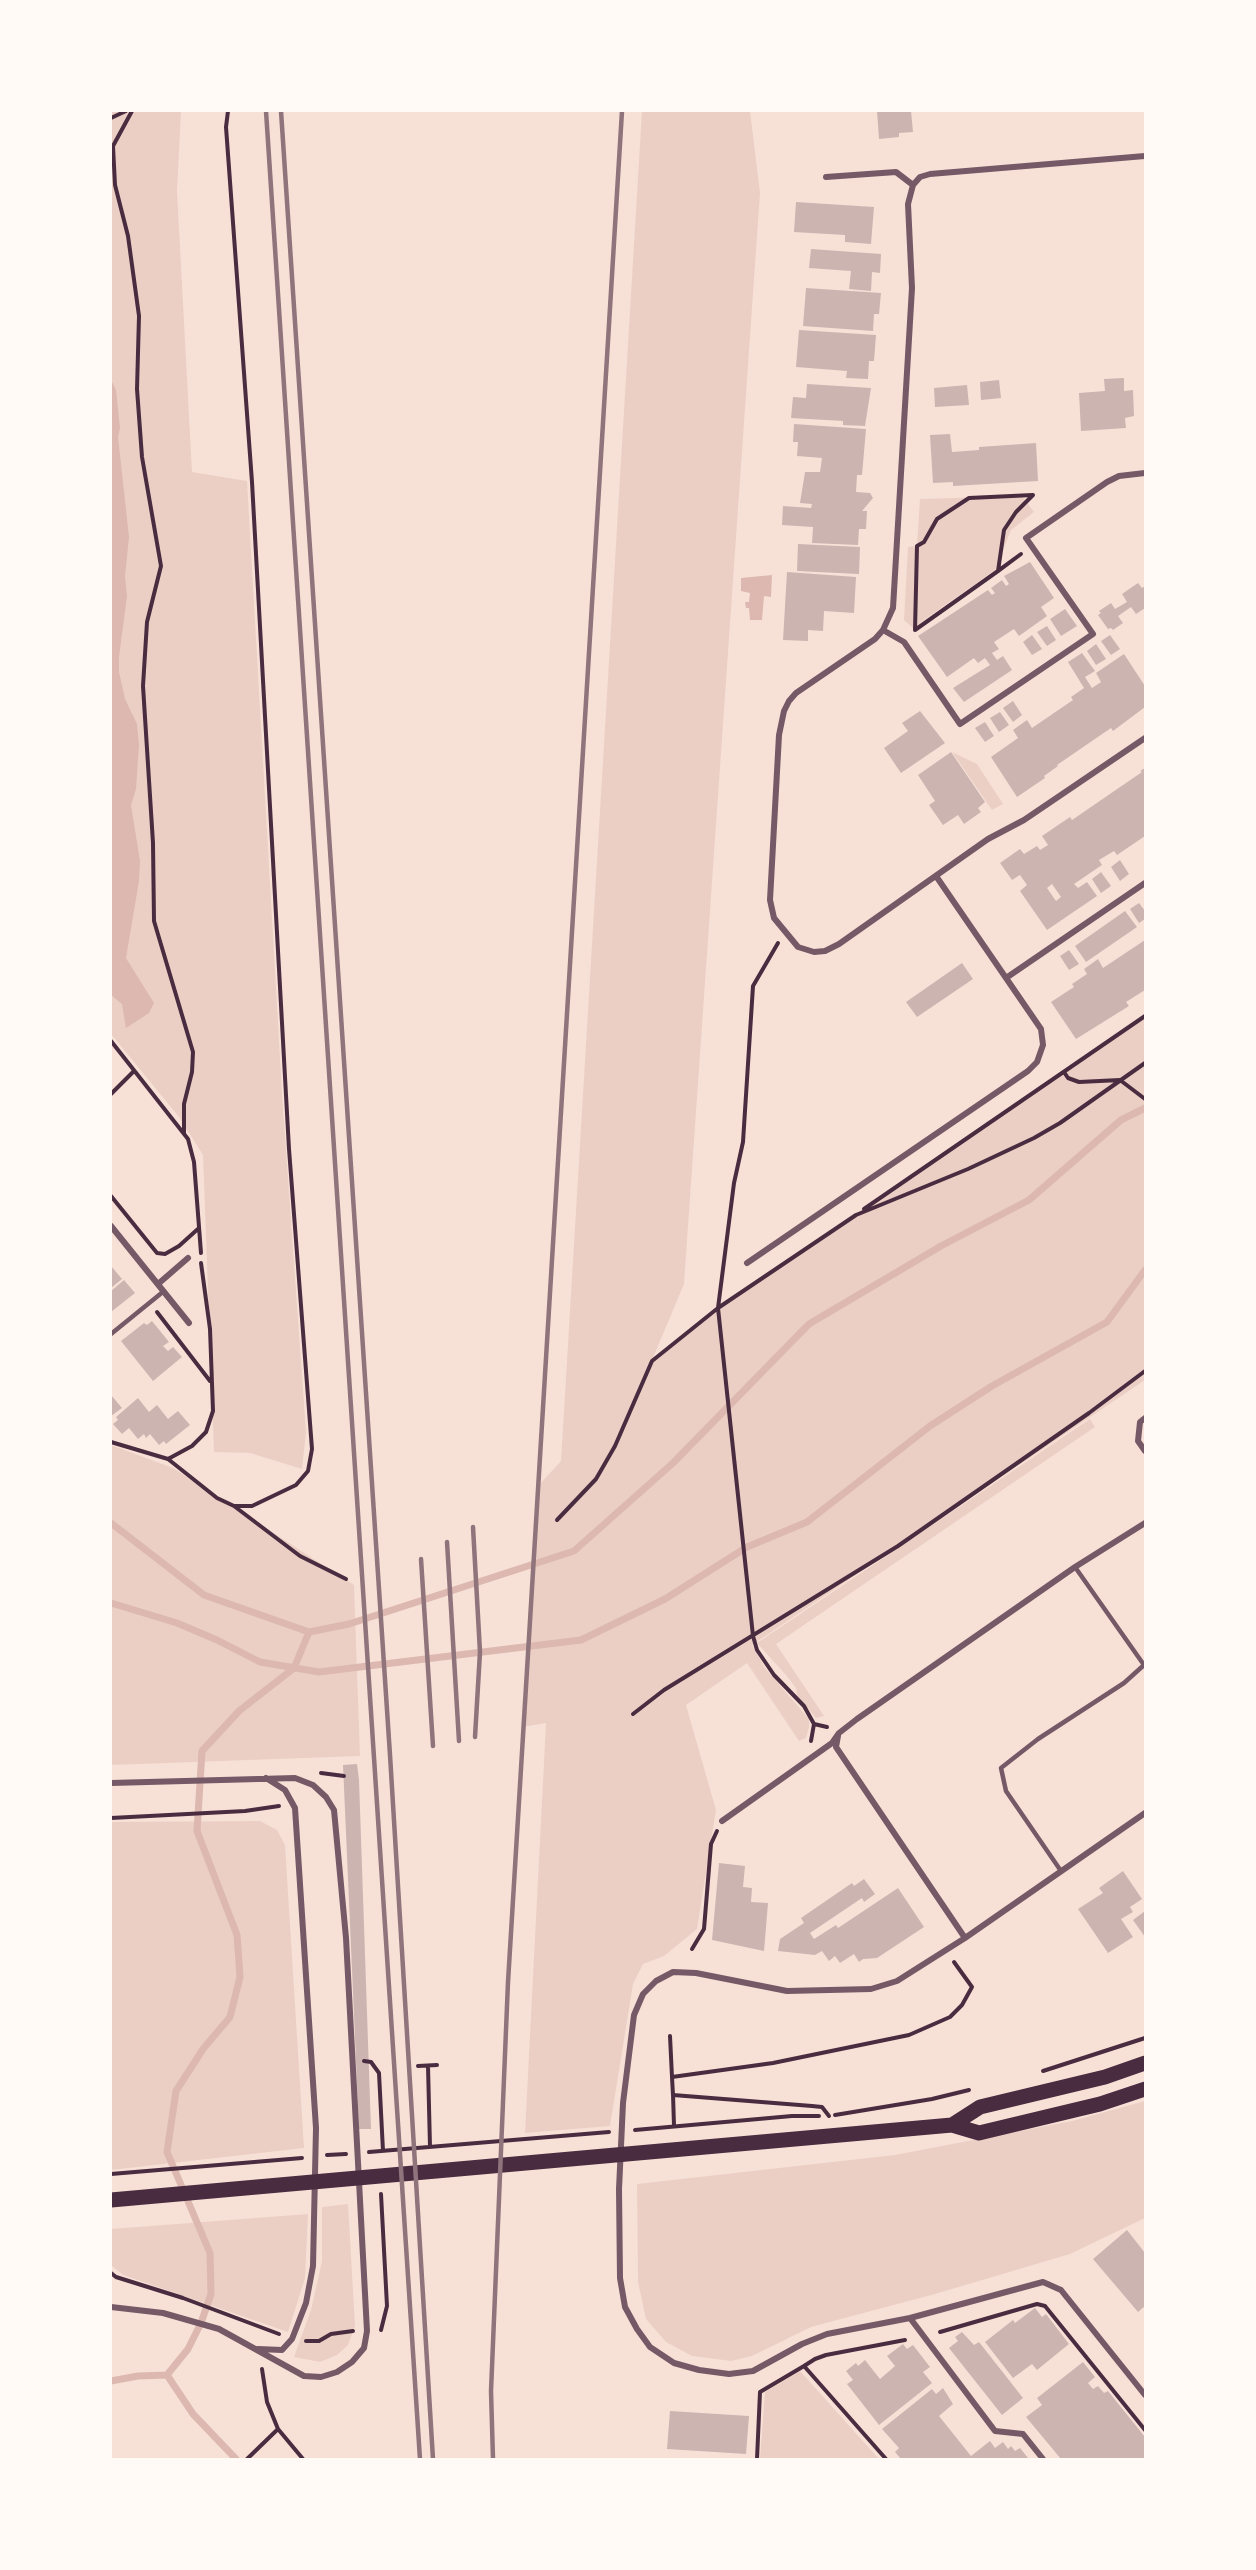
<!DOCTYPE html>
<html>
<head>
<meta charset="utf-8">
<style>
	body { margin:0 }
	#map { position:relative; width:1256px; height:2570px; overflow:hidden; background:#f7e1d7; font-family:"Varela Round",sans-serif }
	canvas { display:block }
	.frame { position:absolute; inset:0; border:112px solid #fffaf5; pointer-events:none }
</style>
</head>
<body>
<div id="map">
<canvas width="1256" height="2570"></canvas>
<div class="frame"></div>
</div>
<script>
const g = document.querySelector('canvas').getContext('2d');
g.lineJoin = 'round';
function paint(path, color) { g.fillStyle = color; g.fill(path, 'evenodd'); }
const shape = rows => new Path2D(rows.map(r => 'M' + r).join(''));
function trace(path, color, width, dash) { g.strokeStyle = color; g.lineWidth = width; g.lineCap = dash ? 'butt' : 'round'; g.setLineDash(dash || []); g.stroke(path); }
const green = shape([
	[111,111,181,111,177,191,192,472,247,481,282,1093,306,1432,302,1469,250,1453,214,1452,203,1155,179,1117,111,1034],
	[642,111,750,111,760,193,684,1284,652,1360,718,1308,1145,1017,1145,1380,752,1645,765,1668,809,1719,809,1727,806,1738,799,1741,747,1663,686,1705,716,1810,697,1929,664,1956,643,1964,633,1984,610,2126,525,2133,546,1723,522,1727,538,1486,561,1461],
	[1022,496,1034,512,1011,530,995,570,921,622,915,630,904,620,908,547,917,546,920,499],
	[952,752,977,764,1003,804,992,810],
	[1090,1419,1095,1427,776,1644,824,1716,816,1718,797,1695,796,1688,786,1675,757,1643],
	[111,1445,173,1468,354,1585,360,1756,111,1765],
	[260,1821,277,1830,285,1845,304,2148,111,2170,111,1822],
	[1145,2101,1145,2218,1070,2254,935,2294,811,2327,752,2356,731,2361,692,2356,666,2342,646,2319,638,2282,637,2184,895,2155,1072,2121],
	[348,2204,355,2326,348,2345,337,2355,320,2362,294,2357,311,2310,322,2261,322,2207],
	[308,2214,305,2278,288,2332,123,2275,111,2265,111,2229],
	[800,2371,879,2459,760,2459,765,2392]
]);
const water = shape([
	[111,380,116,390,120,428,118,437,129,537,125,576,127,596,119,657,119,672,125,699,137,724,139,745,136,789,131,805,140,861,139,881,126,958,154,1003,149,1013,126,1028,122,1004,111,995],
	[772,575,771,597,764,596,762,620,750,620,749,608,746,608,745,602,749,602,750,593,741,591,741,578]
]);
const stream = shape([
	[111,1523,204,1595,309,1632,349,1624,574,1551,673,1463,809,1324,941,1246,1029,1200,1121,1120,1145,1108],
	[111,1603,177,1623,217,1640,260,1662,319,1672,581,1640,665,1599,747,1547,807,1522,930,1426,992,1386,1107,1322,1145,1270],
	[167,2375,193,2414,236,2459],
	[111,2381,138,2376,167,2375,188,2349,201,2323,211,2294,210,2253,167,2152,176,2091,203,2049,230,2017,240,1977,237,1935,197,1831,202,1751,239,1711,294,1668,309,1632]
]);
const building = shape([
	[877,111,911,111,913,132,899,133,899,137,879,139],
	[796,202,874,207,871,244,845,242,845,235,794,232],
	[811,249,881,254,880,273,872,272,871,291,849,289,851,271,809,268],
	[806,288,881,293,879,314,874,314,873,331,803,326],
	[799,330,876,335,874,361,869,361,868,379,846,378,847,371,796,367],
	[1124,378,1124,391,1133,390,1134,416,1125,418,1126,428,1081,431,1079,393,1105,391,1104,379],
	[999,380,1001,398,981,400,980,382],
	[807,384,871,388,865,426,843,425,843,421,791,418,793,397,806,398],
	[967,385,969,405,935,407,934,388],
	[794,424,866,429,862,475,857,475,856,492,870,493,873,498,862,511,867,511,866,529,859,529,858,545,812,543,813,527,782,525,783,506,811,508,812,504,800,503,805,472,820,472,822,458,797,456,798,442,793,442],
	[950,434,952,452,979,450,979,447,1036,443,1038,481,953,486,953,482,933,483,930,435],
	[798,544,860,547,859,574,797,571],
	[1030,562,1054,598,1041,607,1047,616,1019,636,1014,629,994,642,999,649,992,653,997,660,1003,656,1012,670,964,702,953,688,990,665,985,658,978,663,974,658,947,677,918,636,988,590,992,595,995,593,991,588,1002,580,1006,586,1009,584,1004,576],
	[787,572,856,577,854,613,824,611,823,631,808,630,808,641,783,640],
	[1138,583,1142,588,1145,586,1145,608,1136,614,1131,607,1118,616,1123,623,1113,630,1111,628,1108,629,1098,615,1101,613,1099,611,1111,603,1115,609,1127,602,1122,594],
	[1065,609,1077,626,1061,636,1050,619],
	[1047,626,1056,640,1047,646,1037,632],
	[1032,635,1042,649,1032,655,1023,642],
	[1110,635,1120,649,1111,655,1101,641],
	[1096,644,1106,659,1096,665,1087,651],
	[1082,653,1095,671,1085,677,1092,688,1101,682,1096,673,1124,654,1145,686,1145,707,1113,731,1111,728,1057,765,1058,766,1044,776,1045,778,1017,797,991,757,1018,738,1013,730,1027,720,1032,728,1073,700,1071,697,1084,688,1068,662],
	[1013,701,1022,715,1013,722,1003,708],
	[920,711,945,743,901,773,884,748,908,731,902,723],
	[1000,712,1009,725,999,732,990,718],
	[985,722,994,736,985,742,975,728],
	[951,752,985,802,978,808,981,812,964,824,958,815,943,825,929,805,935,801,918,775],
	[1145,768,1145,836,1117,855,1114,851,1099,860,1102,865,1074,884,1078,888,1087,882,1097,896,1047,930,1020,891,1027,885,1020,875,1012,880,1000,863,1020,849,1024,854,1037,846,1040,850,1048,845,1042,836,1070,817,1072,820,1142,772,1140,771],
	[1052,884,1061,897,1056,901,1047,888],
	[1120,860,1129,874,1120,881,1111,867],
	[1101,872,1111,886,1101,893,1092,879],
	[1139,903,1145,911,1145,919,1139,923,1130,909],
	[1125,911,1137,927,1086,962,1075,946],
	[1145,940,1145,990,1126,1002,1129,1006,1076,1039,1051,1002,1074,987,1072,984,1087,974,1084,969,1098,959,1103,968],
	[1069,950,1079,964,1069,970,1060,956],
	[962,963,973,979,917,1017,906,1002],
	[111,1266,122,1279,111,1288],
	[124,1280,135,1293,111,1312,111,1291],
	[152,1321,169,1342,163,1346,168,1351,173,1347,182,1357,153,1381,121,1341,144,1323,147,1325],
	[111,1395,122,1408,111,1416],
	[138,1398,149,1412,157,1405,168,1419,178,1411,190,1425,166,1444,164,1441,159,1445,150,1434,146,1438,144,1434,138,1439,129,1428,122,1434,113,1424,118,1420,116,1417],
	[357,1764,359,1780,371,2129,359,2129,343,1765],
	[719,1863,745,1866,743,1887,752,1888,751,1902,768,1903,764,1951,712,1940],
	[1123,1871,1142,1899,1130,1907,1133,1912,1121,1919,1133,1937,1108,1953,1078,1909,1103,1893,1099,1888],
	[864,1879,875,1894,864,1902,862,1898,810,1933,814,1939,836,1925,838,1928,898,1888,924,1927,877,1958,863,1959,859,1962,854,1954,840,1963,835,1956,829,1961,822,1951,815,1955,778,1951,780,1939,804,1923,801,1918,852,1883,854,1886],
	[1145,1911,1145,1937,1133,1920],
	[1127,2230,1145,2253,1145,2306,1138,2312,1093,2259],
	[1035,2308,1042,2317,1046,2314,1069,2344,1037,2370,1032,2364,1013,2378,985,2342,1013,2320,1015,2323],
	[962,2332,974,2345,979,2342,1023,2398,1002,2415,949,2348,958,2341,955,2337],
	[903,2344,907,2349,913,2345,930,2367,923,2372,932,2383,879,2425,847,2384,853,2380,846,2371,856,2363,858,2366,865,2360,880,2379,895,2366,887,2356],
	[1083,2362,1095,2377,1088,2383,1093,2389,1098,2386,1104,2393,1108,2391,1145,2437,1145,2457,1142,2459,1061,2459,1026,2417,1042,2405,1037,2398],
	[943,2388,953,2404,939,2416,971,2456,990,2441,995,2448,1003,2442,1008,2449,1011,2446,1015,2451,1020,2448,1028,2458,901,2459,895,2452,899,2448,882,2429,932,2389,936,2394],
	[670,2411,749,2416,746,2454,667,2449]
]);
const path = shape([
	[132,111,113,146,115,185,128,236,139,316,137,389,142,457,161,566,147,622,143,686,153,843,154,921,193,1052,192,1072,184,1104,184,1134],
	[228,111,226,127,252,482,289,1149,312,1449,308,1471,296,1485,252,1506,234,1506],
	[111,118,126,111],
	[998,571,1004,530,1016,512,1033,495,969,498,937,519,924,542,917,546,915,630,998,571,1021,554],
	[778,943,753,986,743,1142,734,1183,718,1308,753,1636,757,1650,774,1675,804,1706,814,1724,827,1727],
	[111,1041,188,1139,194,1162,201,1253],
	[1064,1072,1068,1078,1079,1082,1120,1080,1145,1099],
	[111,1094,134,1071],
	[111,1196,157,1253,165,1254,179,1246,199,1228],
	[864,1209,1145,1016],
	[157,1312,210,1381],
	[111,1442,168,1459,217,1498,234,1506,300,1556,346,1579],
	[168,1459,192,1446,206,1432,213,1411,210,1329,201,1263],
	[557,1520,596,1479,615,1446,652,1361,718,1308,856,1215,968,1169,1034,1138,1060,1123,1145,1063],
	[633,1714,664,1690,898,1546,1089,1413,1145,1371],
	[811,1741,814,1724],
	[321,1773,344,1776],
	[111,1818,245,1811,279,1806],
	[692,1949,704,1929,711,1844,717,1831],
	[670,2036,672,2077],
	[364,2061,371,2062,379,2073,383,2151],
	[418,2066,437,2065],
	[428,2066,430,2147],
	[1043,2071,1145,2038],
	[673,2094,674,2126],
	[835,2115,932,2099,969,2090],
	[829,2116,822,2107,812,2106,673,2095,672,2077,773,2063,909,2035,950,2017,962,2005,972,1987,954,1962],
	[635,2130,792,2116,819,2116],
	[369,2152,609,2132],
	[327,2155,346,2154],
	[111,2174,302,2158],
	[111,2273,116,2277,183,2298,279,2334],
	[381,2330,387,2306,381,2194],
	[940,2332,1037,2304,1045,2306,1145,2430],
	[306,2341,319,2341,331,2334,353,2331],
	[804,2366,815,2359,826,2355,905,2340],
	[262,2369,267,2402,278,2429,303,2459],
	[247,2459,278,2429],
	[757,2459,760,2392,804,2366,886,2459]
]);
const service = shape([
	[111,1334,164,1291],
	[1061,1871,1006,1791,1001,1768,1038,1739,1124,1683,1144,1665,1075,1567]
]);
const minor = shape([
	[1145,156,930,174,920,177,913,185,908,204,912,288,893,608,883,630,875,639,796,693,789,701,784,711,779,735,770,900,774,918,798,947,814,952,825,951,839,944,988,839,1024,820,1145,738],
	[826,177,896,172,913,185],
	[883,630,904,642,960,724,1093,634,1026,538,1107,482,1119,476,1145,473],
	[1006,978,1145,883],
	[111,1226,189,1323],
	[747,1263,1028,1071,1037,1062,1043,1045,1041,1029,936,876],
	[158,1284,188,1258],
	[1145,1418,1140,1422,1138,1441,1145,1451],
	[838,1736,836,1747,965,1938],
	[111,1783,295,1778,313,1785,326,1797,334,1810,346,1938,367,2331,364,2348,352,2362,337,2372,321,2377,304,2376,219,2329,163,2313,111,2307],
	[1145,1813,965,1938,897,1981,871,1989,787,1991,696,1973,673,1972,656,1981,643,1994,634,2015,623,2103,619,2189,620,2278,625,2307,637,2329,650,2347,674,2363,699,2370,729,2374,753,2371,802,2344,827,2334,910,2318,1043,2282,1061,2290,1145,2395],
	[722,1821,832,1743,839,1733,857,1719,1075,1567,1145,1523],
	[910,2318,995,2431,1023,2434,1043,2459],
	[258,2349,282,2350,292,2339,306,2303,313,2266,316,2128,295,1808,285,1790,266,1778]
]);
const primary = shape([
	[952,2125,980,2107,1105,2077,1145,2063],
	[111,2200,952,2125,979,2133,1100,2104,1145,2089]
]);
const rail = shape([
	[266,111,420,2459],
	[281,111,390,1755,433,2459],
	[473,1527,480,1652,475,1737],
	[447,1542,459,1741],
	[421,1559,433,1746],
	[493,2459,491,2391,508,1982,622,111]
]);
paint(green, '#ebcfc5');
paint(water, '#dcb8b0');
trace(stream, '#dcb8b0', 7);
paint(building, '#ccb4b1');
trace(path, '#4a2c40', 4);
trace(service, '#755966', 4.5);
trace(minor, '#755966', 6);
trace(primary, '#4a2c40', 15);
trace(rail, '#8f747c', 4.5);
</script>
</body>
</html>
